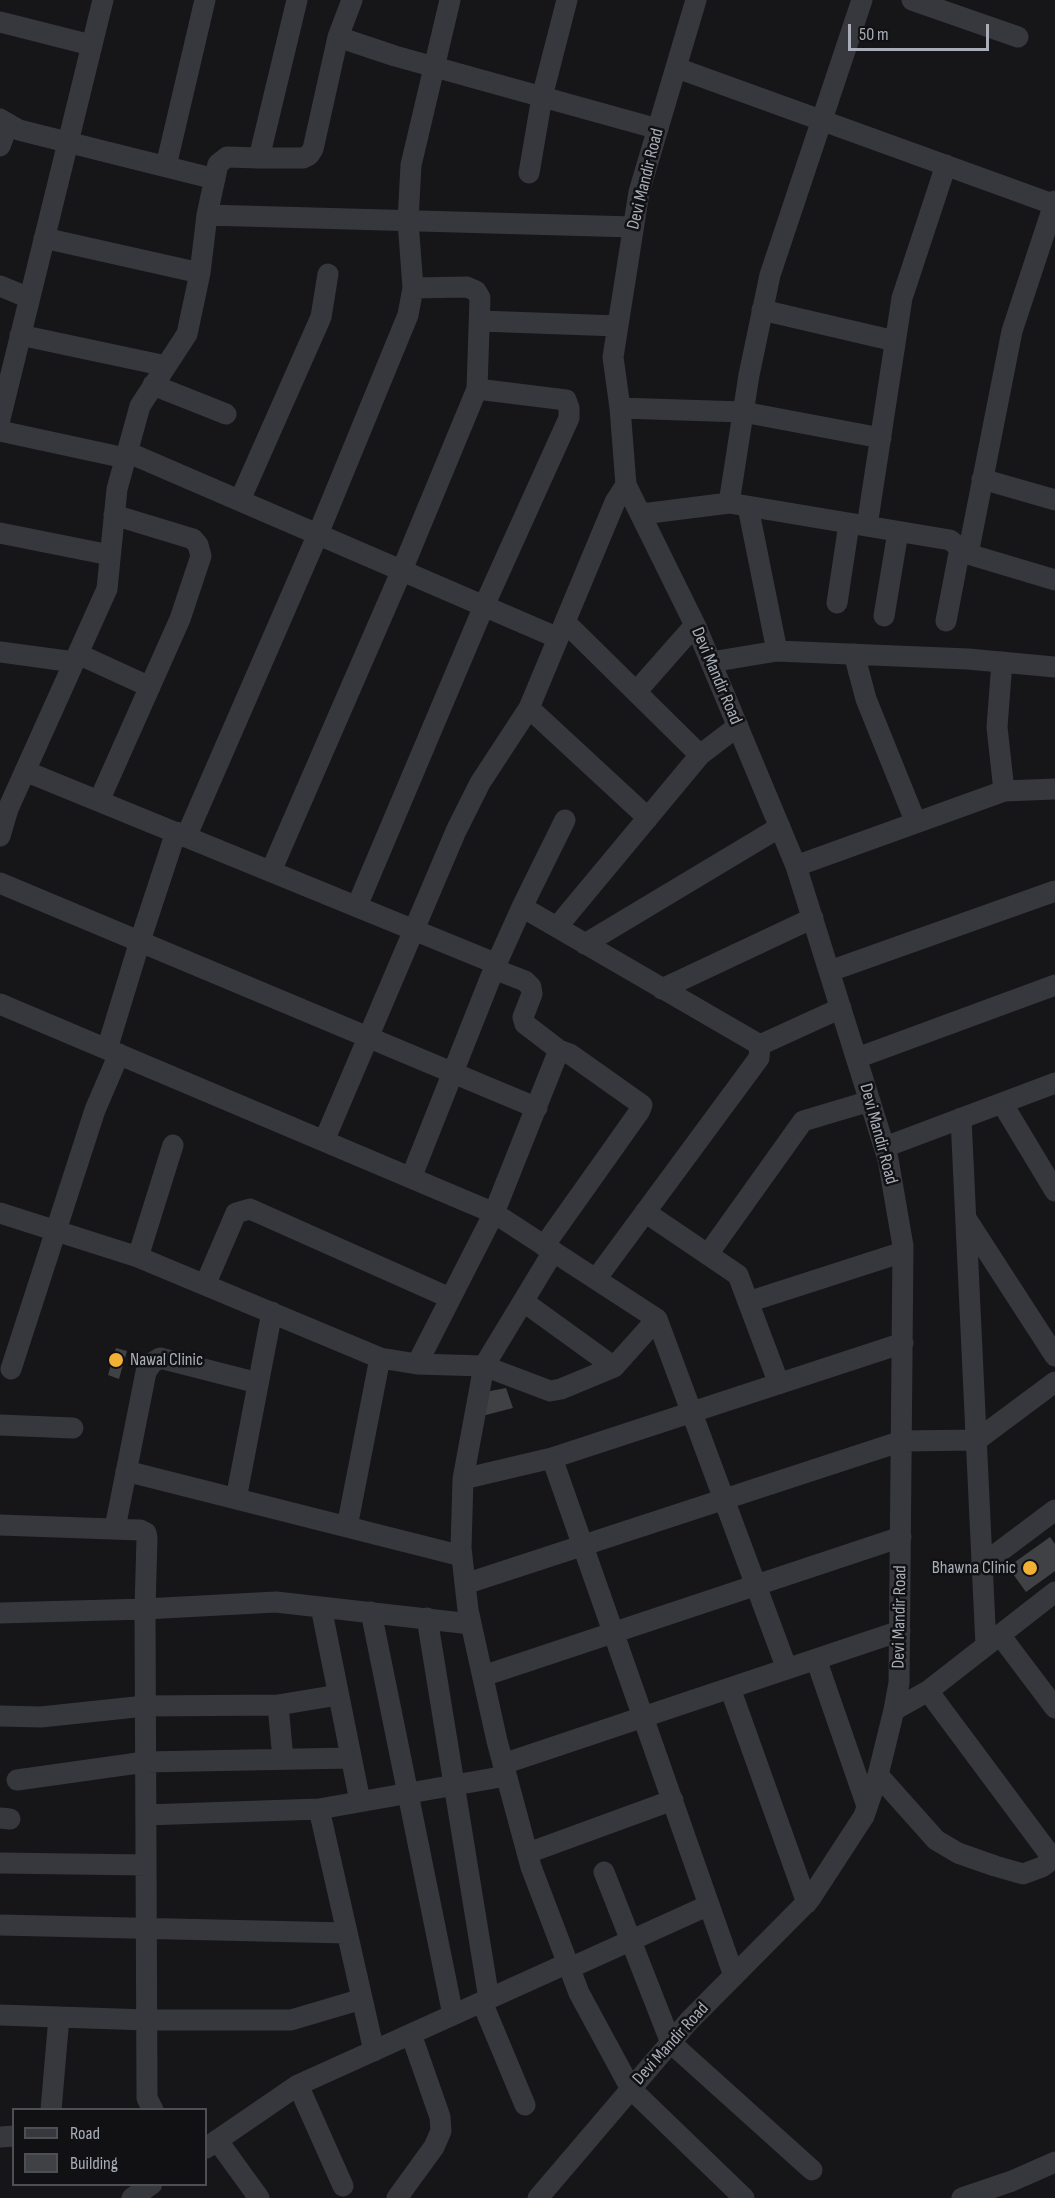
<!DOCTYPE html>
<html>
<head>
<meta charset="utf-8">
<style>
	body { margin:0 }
	#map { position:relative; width:1055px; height:2198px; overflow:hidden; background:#161618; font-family:"Sofia Sans Condensed",sans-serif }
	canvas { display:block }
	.legend { position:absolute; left:12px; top:2108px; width:195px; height:78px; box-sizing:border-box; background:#111113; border:2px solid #4d4f55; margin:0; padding:8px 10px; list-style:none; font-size:18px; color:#a8adb8 }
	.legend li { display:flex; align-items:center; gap:12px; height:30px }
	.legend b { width:30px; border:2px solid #4d4f55 }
	.scale { position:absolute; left:848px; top:24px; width:141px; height:27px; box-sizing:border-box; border:3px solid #a8adb8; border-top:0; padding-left:8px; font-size:18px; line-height:21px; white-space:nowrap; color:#a8adb8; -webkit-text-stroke:4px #111113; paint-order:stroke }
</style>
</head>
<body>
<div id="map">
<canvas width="1055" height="2198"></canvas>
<ul class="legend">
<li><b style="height:8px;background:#37383d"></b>Road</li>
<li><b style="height:16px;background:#404145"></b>Building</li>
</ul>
<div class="scale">50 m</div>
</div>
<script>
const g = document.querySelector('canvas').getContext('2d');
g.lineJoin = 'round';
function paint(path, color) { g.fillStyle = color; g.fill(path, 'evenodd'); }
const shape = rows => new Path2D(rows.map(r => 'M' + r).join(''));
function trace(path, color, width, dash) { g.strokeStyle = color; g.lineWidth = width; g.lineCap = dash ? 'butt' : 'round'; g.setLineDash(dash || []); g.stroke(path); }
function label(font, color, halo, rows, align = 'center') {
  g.font = font + ' "Sofia Sans Condensed",sans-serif'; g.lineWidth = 5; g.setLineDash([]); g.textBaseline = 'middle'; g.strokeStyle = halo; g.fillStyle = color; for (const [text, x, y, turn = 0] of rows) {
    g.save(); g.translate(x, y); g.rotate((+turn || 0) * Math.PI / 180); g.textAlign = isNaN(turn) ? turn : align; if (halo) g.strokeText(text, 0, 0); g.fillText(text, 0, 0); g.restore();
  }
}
const building = shape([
	[116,1348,127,1351,119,1379,108,1375],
	[506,1388,513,1408,482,1416,485,1392],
	[1050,1537,1055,1544,1055,1571,1026,1592,1008,1567]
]);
const minor = shape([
	[912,0,1018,37],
	[0,22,91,45],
	[338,37,395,56,658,129],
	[677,68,1055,205],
	[0,119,19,130,215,179],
	[0,146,8,125],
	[259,158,303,158,309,155,313,149,338,37,352,0],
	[166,166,205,0],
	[529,173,542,97,567,0],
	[207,215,633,227],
	[44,238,200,273],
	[0,286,29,298],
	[762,310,895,341],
	[480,321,618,326],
	[20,335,166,366],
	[153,385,226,414],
	[620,408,743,412,881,438],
	[0,419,103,0],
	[0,431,125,458],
	[127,452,558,638],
	[982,479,1055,500],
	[240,500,321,317,328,274],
	[729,503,749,375,770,275,862,0],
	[748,507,777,651],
	[642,514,729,503,950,540,968,554,1055,580],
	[867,526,902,298,946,165],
	[0,533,110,555],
	[968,554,1012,331,1055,201],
	[837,603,849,524],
	[884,616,898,532],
	[946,621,960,548],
	[565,622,700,755],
	[0,652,74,662],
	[78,654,150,687],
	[854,654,866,699,916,823],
	[711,662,777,651,968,659,1055,667],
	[1002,662,997,727,1004,791],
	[636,692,695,625],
	[529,708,648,818],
	[25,771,497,964],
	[99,801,180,619,201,556,198,545,193,539,114,515],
	[0,836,8,809,107,589,117,489,140,406,187,334,200,273,207,215,218,164,227,157,259,158,297,0],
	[186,837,318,534,408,315,413,288,408,221,411,165,450,0],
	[796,866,1004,791,1055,789],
	[271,871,402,570,477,389,480,298,476,291,467,287,413,288],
	[0,883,537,1108],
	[357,906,484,606,569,418,569,408,566,400,477,389],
	[522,907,760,1045,841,1008],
	[557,927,700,755,738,726],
	[585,944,780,827],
	[494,969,525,981,531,987,532,994,523,1017,525,1024,559,1050,570,1054,642,1105,639,1112,544,1246],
	[830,971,1055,891],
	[662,989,813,918],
	[0,1004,494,1213,657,1319,787,1669],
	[107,1049,140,941,176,832],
	[857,1058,1055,985],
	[1002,1103,1055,1191],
	[961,1118,986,1646],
	[324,1141,456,831,480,783,529,708,615,502,626,485],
	[885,1147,1055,1083],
	[411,1178,494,969,522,907,565,820],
	[645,1212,738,1275,779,1384],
	[0,1213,138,1257,380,1358,417,1364,484,1366,550,1391,561,1389,614,1367,657,1319],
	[967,1220,1055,1356],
	[553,1252,484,1366,463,1479,461,1548,468,1610,497,1741,531,1867,579,1993,631,2089,744,2198],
	[708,1254,803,1121,870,1101],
	[138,1257,173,1145],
	[596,1279,759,1058,760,1045],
	[205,1285,236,1213,250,1209,450,1298],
	[524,1302,614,1367],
	[748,1302,903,1252],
	[417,1364,494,1213,559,1050],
	[11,1369,95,1110,119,1054],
	[0,1425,73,1428],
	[552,1458,734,1976],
	[126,1471,462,1556],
	[463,1479,552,1458,903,1343],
	[236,1499,272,1312],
	[0,1525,140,1530,146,1533,147,1538,145,1609,147,2098,153,2110],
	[347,1527,380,1358],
	[115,1528,146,1372,152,1363,160,1358,258,1383],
	[983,1564,1055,1510],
	[465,1584,902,1441,977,1440,1055,1382],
	[321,1607,360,1801],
	[371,1612,453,2015],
	[0,1613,145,1609,276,1602,471,1624],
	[427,1618,489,1999],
	[1000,1635,1055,1708],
	[816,1659,867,1806],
	[483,1676,901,1537],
	[730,1688,807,1903],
	[928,1691,1053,1859],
	[278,1705,283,1759],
	[894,1710,928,1691,1055,1592],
	[0,1716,41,1717,145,1706,278,1705,338,1695],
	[503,1764,900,1631],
	[878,1775,936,1840,958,1853,995,1866,1023,1874,1042,1867,1055,1857],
	[17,1780,145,1762,351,1758],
	[319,1809,374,2051],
	[146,1815,319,1809,506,1776],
	[0,1818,10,1819],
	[528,1853,673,1800],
	[0,1863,146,1865],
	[604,1872,671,2043,812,2170],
	[0,1925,347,1933],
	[570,1968,709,1905],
	[482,2002,525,2105],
	[0,2015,147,2020,291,2020,362,1999],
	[298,2085,343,2186],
	[51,2110,59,2017],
	[0,2137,14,2136],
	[217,2140,259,2198],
	[206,2148,298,2085,568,1963],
	[132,2198,152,2184],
	[397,2198,434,2147,441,2131,440,2117,411,2034],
	[538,2198,689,2021,810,1899,864,1816,878,1775,894,1710,899,1683,903,1246,888,1159,796,866,697,629,626,485,620,408,613,357,639,192,696,0],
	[962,2198,1012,2181,1055,2162]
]);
const markers = [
	[116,1360,8,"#f2b134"],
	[1030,1568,8,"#f2b134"]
];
const streetNames = [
	["Devi Mandir Road",646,179,-76],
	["Devi Mandir Road",716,676,67],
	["Devi Mandir Road",878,1134,75],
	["Devi Mandir Road",900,1617,-89],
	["Devi Mandir Road",671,2044,-48]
];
const poiNames = [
	["Nawal Clinic",130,1360],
	["Bhawna Clinic",1016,1568,"right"]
];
paint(building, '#404145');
trace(minor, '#37383d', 21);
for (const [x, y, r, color] of markers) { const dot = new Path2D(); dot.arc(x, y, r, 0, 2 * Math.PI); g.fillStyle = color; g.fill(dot); trace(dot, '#111113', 2); }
label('18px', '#a8adb8', '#111113', streetNames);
label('18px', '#a8adb8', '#111113', poiNames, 'left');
</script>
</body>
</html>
